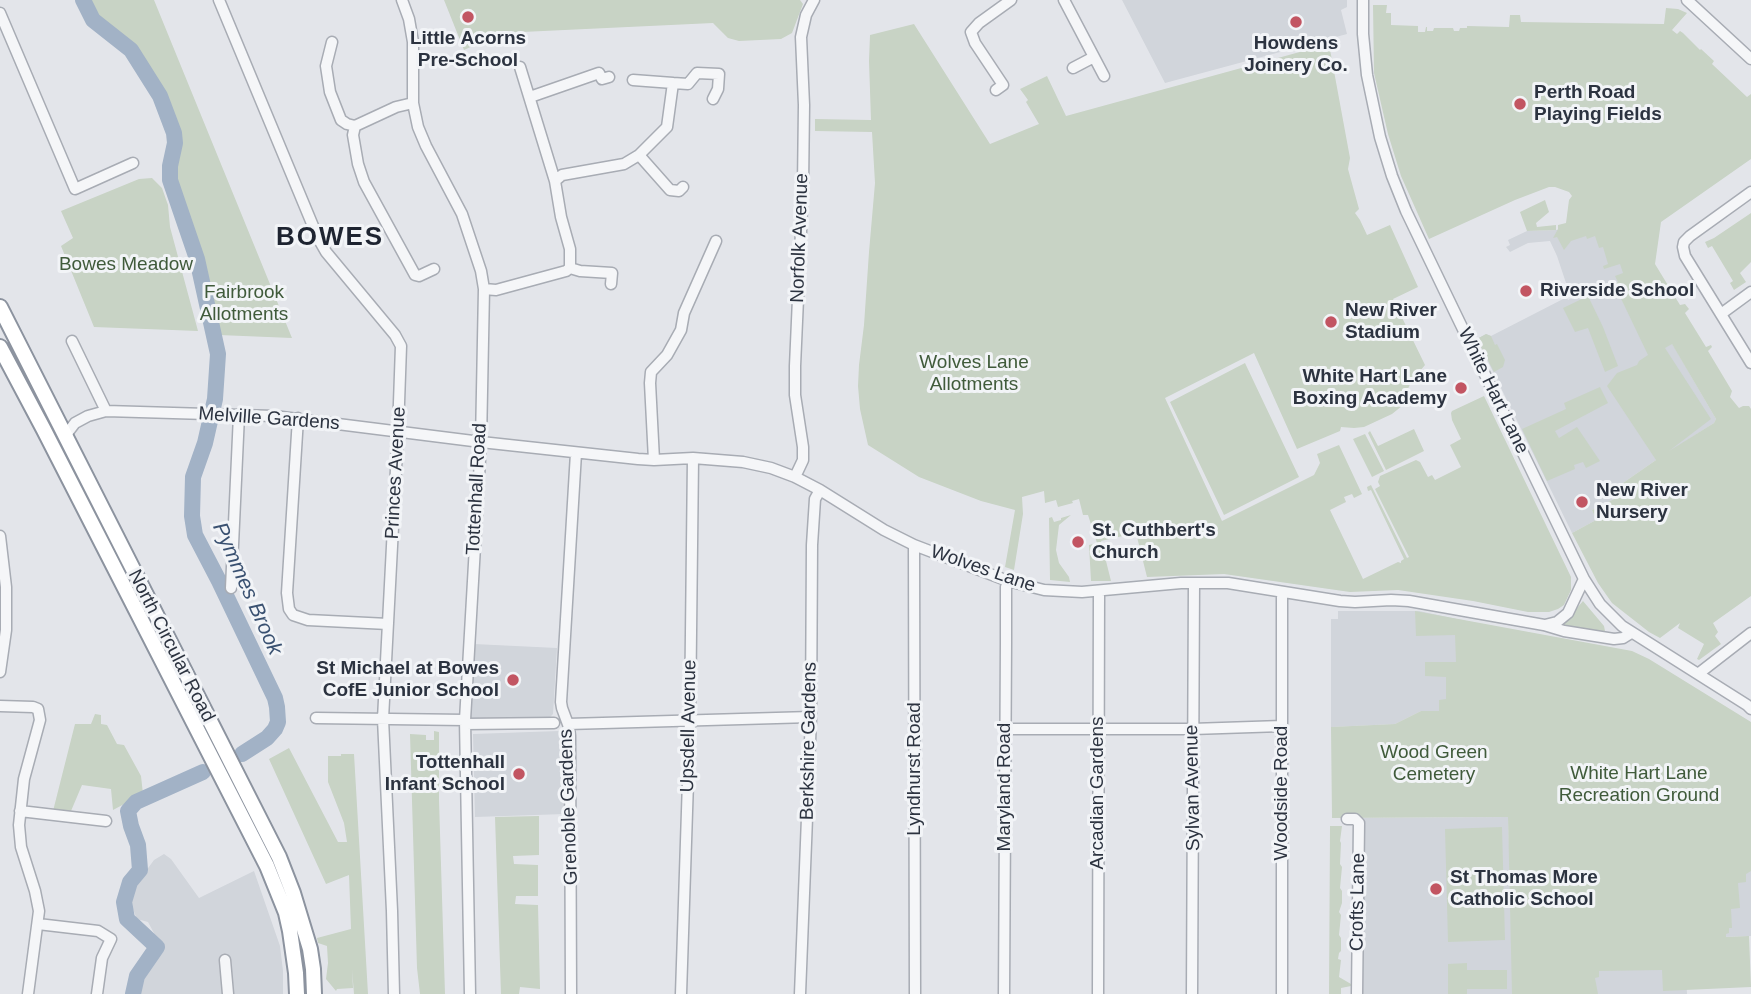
<!DOCTYPE html>
<html>
<head>
<meta charset="utf-8">
<style>
	body { margin:0 }
	canvas { display:block; background:#e3e5ea }
</style>
</head>
<body>
<canvas width="1751" height="994"></canvas>
<script>
const g = document.querySelector('canvas').getContext('2d');
g.lineJoin = 'round';
function paint(path, color) { g.fillStyle = color; g.fill(path, 'evenodd'); }
const shape = rows => new Path2D(rows.map(r => 'M' + r).join(''));
function trace(path, color, width, dash) { g.strokeStyle = color; g.lineWidth = width; g.lineCap = dash ? 'butt' : 'round'; g.setLineDash(dash || []); g.stroke(path); }
function label(font, color, halo, rows, align = 'center') {
  g.font = font + ' Helvetica,sans-serif'; g.lineWidth = 6; g.setLineDash([]); g.textBaseline = 'middle'; g.strokeStyle = halo; g.fillStyle = color; for (const [text, x, y, turn = 0] of rows) {
    g.save(); g.translate(x, y); g.rotate((+turn || 0) * Math.PI / 180); g.textAlign = isNaN(turn) ? turn : align; if (halo) g.strokeText(text, 0, 0); g.fillText(text, 0, 0); g.restore();
  }
}
const built = shape([
	[1122,0,1347,0,1347,7,1341,10,1347,34,1165,83],
	[1630,221,1641,290,1716,419,1714,423,1656,460,1620,485,1624,494,1592,510,1596,520,1572,533,1477,339,1486,334,1491,336,1567,297,1568,300,1576,296,1575,291,1569,292,1557,256,1550,241,1528,243,1510,252,1506,247,1510,245,1508,240,1527,231,1556,230],
	[1338,611,1419,611,1471,622,1463,711,1421,711,1395,724,1331,727,1331,619,1338,619],
	[474,644,557,648,553,714,548,719,470,719],
	[559,731,563,733,565,814,475,817,473,734],
	[1508,817,1513,970,1662,970,1686,978,1687,994,1361,994,1364,818],
	[164,854,171,859,199,898,254,871,280,946,283,971,283,994,137,994,142,972,162,948,148,922,137,919,132,907,132,890,154,860],
	[1721,860,1751,861,1751,936,1723,937]
]);
const green = shape([
	[85,0,154,0,292,338,219,335,202,259,173,173,179,143,178,132,175,122,165,97,132,45,97,20],
	[444,0,800,0,803,4,792,33,781,39,739,41,728,38,713,23,501,33,464,50],
	[1373,5,1387,5,1386,13,1391,13,1391,25,1418,26,1418,32,1425,32,1426,27,1427,27,1427,31,1433,31,1434,28,1453,28,1454,31,1459,31,1460,28,1467,28,1467,26,1509,27,1510,15,1520,15,1521,22,1664,24,1666,8,1678,9,1687,13,1672,30,1677,34,1680,31,1683,33,1700,50,1701,49,1714,61,1712,64,1747,97,1751,94,1751,159,1661,222,1655,264,1680,305,1685,304,1689,309,1685,313,1706,347,1711,345,1712,347,1708,351,1732,391,1730,397,1739,408,1743,406,1749,406,1751,409,1751,596,1713,623,1718,632,1715,636,1721,644,1699,660,1697,659,1704,644,1678,628,1680,623,1660,638,1649,632,1612,603,1598,583,1572,533,1596,520,1592,510,1624,494,1620,485,1656,460,1607,386,1617,373,1637,365,1639,361,1648,355,1614,284,1618,282,1615,276,1623,273,1620,264,1604,269,1603,266,1608,264,1603,247,1599,248,1595,236,1587,239,1586,236,1571,241,1564,250,1557,237,1553,238,1558,229,1558,225,1566,223,1569,200,1572,196,1569,192,1555,187,1549,187,1515,200,1429,239,1401,176,1388,134,1374,73],
	[1672,344,1716,419,1714,423,1669,451,1711,419,1665,348],
	[914,24,990,144,1039,124,1026,102,1028,100,1020,89,1047,76,1066,116,1329,44,1350,158,1348,169,1359,209,1355,213,1360,220,1367,235,1390,225,1418,287,1393,299,1425,365,1411,382,1407,391,1409,395,1402,406,1392,414,1364,427,1354,428,1341,427,1340,431,1297,449,1254,353,1165,398,1222,521,1314,475,1320,463,1317,454,1339,445,1362,494,1354,498,1352,494,1344,497,1346,502,1330,510,1363,579,1398,562,1401,563,1401,561,1404,559,1371,490,1368,491,1367,487,1371,485,1407,558,1409,557,1375,489,1380,486,1378,482,1380,476,1416,460,1420,462,1428,477,1432,475,1435,480,1461,467,1450,445,1461,439,1452,420,1451,413,1452,411,1484,396,1571,577,1571,590,1564,605,1558,609,1549,612,1528,612,1473,601,1398,590,1350,592,1224,574,1147,577,1136,533,1101,541,1111,581,1091,581,1089,545,1097,543,1088,515,1083,515,1079,499,1072,501,1073,503,1058,507,1056,500,1045,503,1044,491,1022,497,1023,514,1014,570,1005,567,1015,510,981,501,919,477,868,445,860,409,858,386,859,365,864,325,869,252,875,183,872,132,815,131,815,119,871,120,869,61,870,35],
	[152,178,162,188,168,205,170,227,198,331,94,327,61,246,73,238,61,211,139,179],
	[1545,200,1549,212,1536,223,1537,227,1556,225,1556,230,1527,231,1520,212],
	[1751,213,1751,262,1740,273,1746,282,1734,290,1730,283,1733,281,1712,246,1708,248,1705,242,1714,238],
	[1588,296,1603,327,1618,366,1605,372,1588,328,1575,332,1563,308],
	[1486,334,1491,336,1495,345,1497,344,1505,360,1503,367,1494,372,1477,339],
	[1245,363,1299,477,1224,515,1170,402],
	[1600,387,1608,403,1555,431,1559,438,1577,427,1600,461,1586,468,1583,462,1574,465,1575,469,1547,481,1522,429,1566,409,1564,403],
	[1414,429,1424,451,1386,470,1368,433,1370,431,1378,446],
	[1365,434,1384,471,1372,477,1353,439],
	[1071,515,1059,525,1056,550,1059,563,1069,577,1070,582,1050,580,1049,518,1052,517,1054,522,1061,520,1061,518],
	[1583,601,1604,626,1605,631,1603,633,1563,627,1563,622,1571,615],
	[1415,611,1632,651,1649,659,1751,722,1751,871,1746,874,1746,882,1738,883,1740,908,1731,909,1732,928,1729,928,1729,933,1726,934,1726,937,1749,936,1751,987,1663,991,1662,970,1599,971,1599,977,1595,978,1598,994,1512,994,1508,817,1332,818,1331,727,1395,724,1421,711,1439,711,1439,700,1446,699,1446,677,1425,676,1425,662,1456,662,1455,635,1416,636],
	[95,714,101,715,101,724,107,725,117,744,124,745,141,776,143,794,113,810,111,789,82,785,71,811,53,811,75,724,91,724],
	[434,731,439,732,439,800,445,994,420,994,417,968,410,734,426,735,426,740,434,740],
	[289,748,338,842,347,842,344,823,328,782,328,756,341,756,341,754,354,754,368,994,354,994,352,969,353,988,337,989,336,991,326,979,328,963,327,946,318,943,317,938,351,929,349,875,326,884,269,759],
	[539,816,539,855,513,856,514,864,538,865,538,896,516,896,515,904,538,905,540,989,520,987,519,994,501,994,495,817],
	[1330,826,1342,826,1340,841,1341,843,1340,864,1342,867,1340,888,1342,891,1342,903,1339,912,1341,915,1339,935,1341,938,1341,951,1339,953,1338,959,1341,960,1339,977,1351,984,1351,986,1341,988,1341,994,1329,994],
	[1502,827,1505,940,1448,942,1445,829],
	[1467,963,1467,970,1507,970,1507,989,1467,989,1467,994,1448,994,1448,964]
]);
const river = shape([
	[83,0,93,20,131,50,160,96,174,133,175,143,170,166,170,180,197,259,218,354,215,399,205,443,193,477,192,516,195,535,219,581,275,698,277,707,278,722,275,729,267,738,242,754],
	[133,994,137,976,157,947,127,919,124,902,130,882,140,870,138,845,131,826,128,811,136,802,203,772]
]);
const minor = shape([
	[219,0,318,238,326,252,395,335,401,346,398,431,383,719,392,911,394,994],
	[402,0,409,19,413,42,413,103,418,127,426,146,462,214,481,271,484,289,481,442,465,720,470,994],
	[1064,0,1104,76],
	[1363,0,1363,34,1367,75,1380,137,1392,176,1406,211,1460,323,1584,579,1600,604,1622,626,1747,705,1751,709],
	[1687,0,1751,59],
	[0,13,75,189,133,163],
	[332,42,326,66,330,92,341,120,347,124,355,126],
	[520,67,555,181],
	[1073,68,1094,57],
	[633,80,673,83],
	[996,90,1003,85,975,43,971,32,979,23,1011,0],
	[530,97,599,73,602,79,609,77],
	[413,103,396,107,355,126,353,135,358,164,364,182,415,275,419,276,434,269],
	[639,155,670,190,679,191,683,187],
	[1751,192,1690,236,1684,242,1683,247,1685,256,1751,363],
	[570,268,580,271,612,273,611,284],
	[484,289,496,290,566,271,570,268,570,249,561,217,555,181,562,175,624,164,639,155,667,127,673,83,688,84,697,73,719,74,718,89,713,99],
	[1721,314,1751,292],
	[72,341,106,411],
	[298,418,287,593,289,609,293,615,308,620,388,624],
	[65,436,75,423,88,416,106,411,274,416,481,442,638,459,654,460,693,458,743,462,771,468,795,477,820,490,884,530,914,545,1008,581,1044,590,1082,592,1181,583,1228,583,1340,601,1355,602,1391,600,1409,601,1544,625,1564,631,1614,639,1623,638,1631,633],
	[654,460,650,383,651,372,667,355,681,330,684,313,716,241],
	[795,477,803,460,803,447,795,395,795,366,803,186,804,105,801,37,806,15,814,0],
	[0,536,6,587,6,630,0,672],
	[914,545,915,994],
	[231,588,239,415],
	[1282,592,1282,994],
	[1545,625,1557,622,1568,613,1584,579],
	[1698,674,1751,633],
	[0,706,33,707,38,709,40,720,24,779,19,825,21,847,35,891,39,911,28,994],
	[316,718,465,720],
	[465,724,554,723],
	[568,724,811,717],
	[1005,729,1192,729,1282,726],
	[20,811,106,821],
	[1347,819,1355,819,1359,823,1357,994],
	[38,924,98,931,111,939,102,958,97,994],
	[225,960,228,994],
	[571,994,570,736,569,727,562,708,561,702,576,453],
	[681,994,690,720,693,458],
	[800,994,811,717,812,545,815,499,820,490],
	[1004,994,1006,642,1006,587,1008,581],
	[1098,994,1099,591],
	[1192,994,1194,583]
]);
const highway = shape([
	[0,307,279,857,293,893,310,949,313,969,314,994],
	[0,347,44,430,267,866,286,913,290,931,296,973,297,994]
]);
const markers = [
	[468,17,7,"#c25562"],
	[1296,22,7,"#c25562"],
	[1520,104,7,"#c25562"],
	[1526,291,7,"#c25562"],
	[1331,322,7,"#c25562"],
	[1461,388,7,"#c25562"],
	[1582,502,7,"#c25562"],
	[1078,542,7,"#c25562"],
	[513,680,7,"#c25562"],
	[519,774,7,"#c25562"],
	[1436,889,7,"#c25562"]
];
const poiNames = [
	["Little Acorns",468,39,"center"],
	["Pre-School",468,61,"center"],
	["Howdens",1296,44,"center"],
	["Joinery Co.",1296,66,"center"],
	["Perth Road",1534,93],
	["Playing Fields",1534,115],
	["Riverside School",1540,291],
	["New River",1345,311],
	["Stadium",1345,333],
	["White Hart Lane",1447,377,"right"],
	["Boxing Academy",1447,399,"right"],
	["New River",1596,491],
	["Nursery",1596,513],
	["St. Cuthbert's",1092,531],
	["Church",1092,553],
	["St Michael at Bowes",499,669,"right"],
	["CofE Junior School",499,691,"right"],
	["Tottenhall",505,763,"right"],
	["Infant School",505,785,"right"],
	["St Thomas More",1450,878],
	["Catholic School",1450,900]
];
const streetNames = [
	["Norfolk Avenue",800,238,-88],
	["White Hart Lane",1493,391,64],
	["Melville Gardens",269,419,4],
	["Princes Avenue",396,473,-87],
	["Tottenhall Road",477,489,-87],
	["Wolves Lane",983,569,19],
	["North Circular Road",171,646,63],
	["Upsdell Avenue",689,726,-89],
	["Berkshire Gardens",809,741,-89],
	["Lyndhurst Road",915,769,-90],
	["Maryland Road",1005,787,-90],
	["Sylvan Avenue",1193,788,-91],
	["Arcadian Gardens",1098,793,-90],
	["Woodside Road",1282,793,-90],
	["Grenoble Gardens",569,807,-92],
	["Crofts Lane",1358,902,-89]
];
const parkNames = [
	["Bowes Meadow",126,265],
	["Fairbrook",244,293],
	["Allotments",244,315],
	["Wolves Lane",974,363],
	["Allotments",974,385],
	["Wood Green",1434,753],
	["Cemetery",1434,775],
	["White Hart Lane",1639,774],
	["Recreation Ground",1639,796]
];
const waterNames = [
	["Pymmes Brook",247,589,66]
];
const districtNames = [
	["BOWES",330,238]
];
paint(built, '#d1d5db');
paint(green, '#c8d3c5');
trace(river, '#a2b2c6', 16);
trace(minor, '#a8acb4', 13);
trace(highway, '#8c939f', 18);
trace(minor, '#f5f6f8', 10);
trace(highway, '#fff', 14);
for (const [x, y, r, color] of markers) { const dot = new Path2D(); dot.arc(x, y, r, 0, 2 * Math.PI); g.fillStyle = color; g.fill(dot); trace(dot, '#f2f4f7', 2.5); }
label('bold 19px', '#2c3340', '#f2f4f7', poiNames, 'left');
label('19px', '#2c3340', '#f2f4f7', streetNames);
label('19px', '#405b3b', '#f2f4f7', parkNames);
label('italic 21px', '#3a5171', '#f2f4f7', waterNames);
g.letterSpacing = '2px';
label('bold 26px', '#1e2431', '#f2f4f7', districtNames);
g.letterSpacing = '0px';
</script>
</body>
</html>
